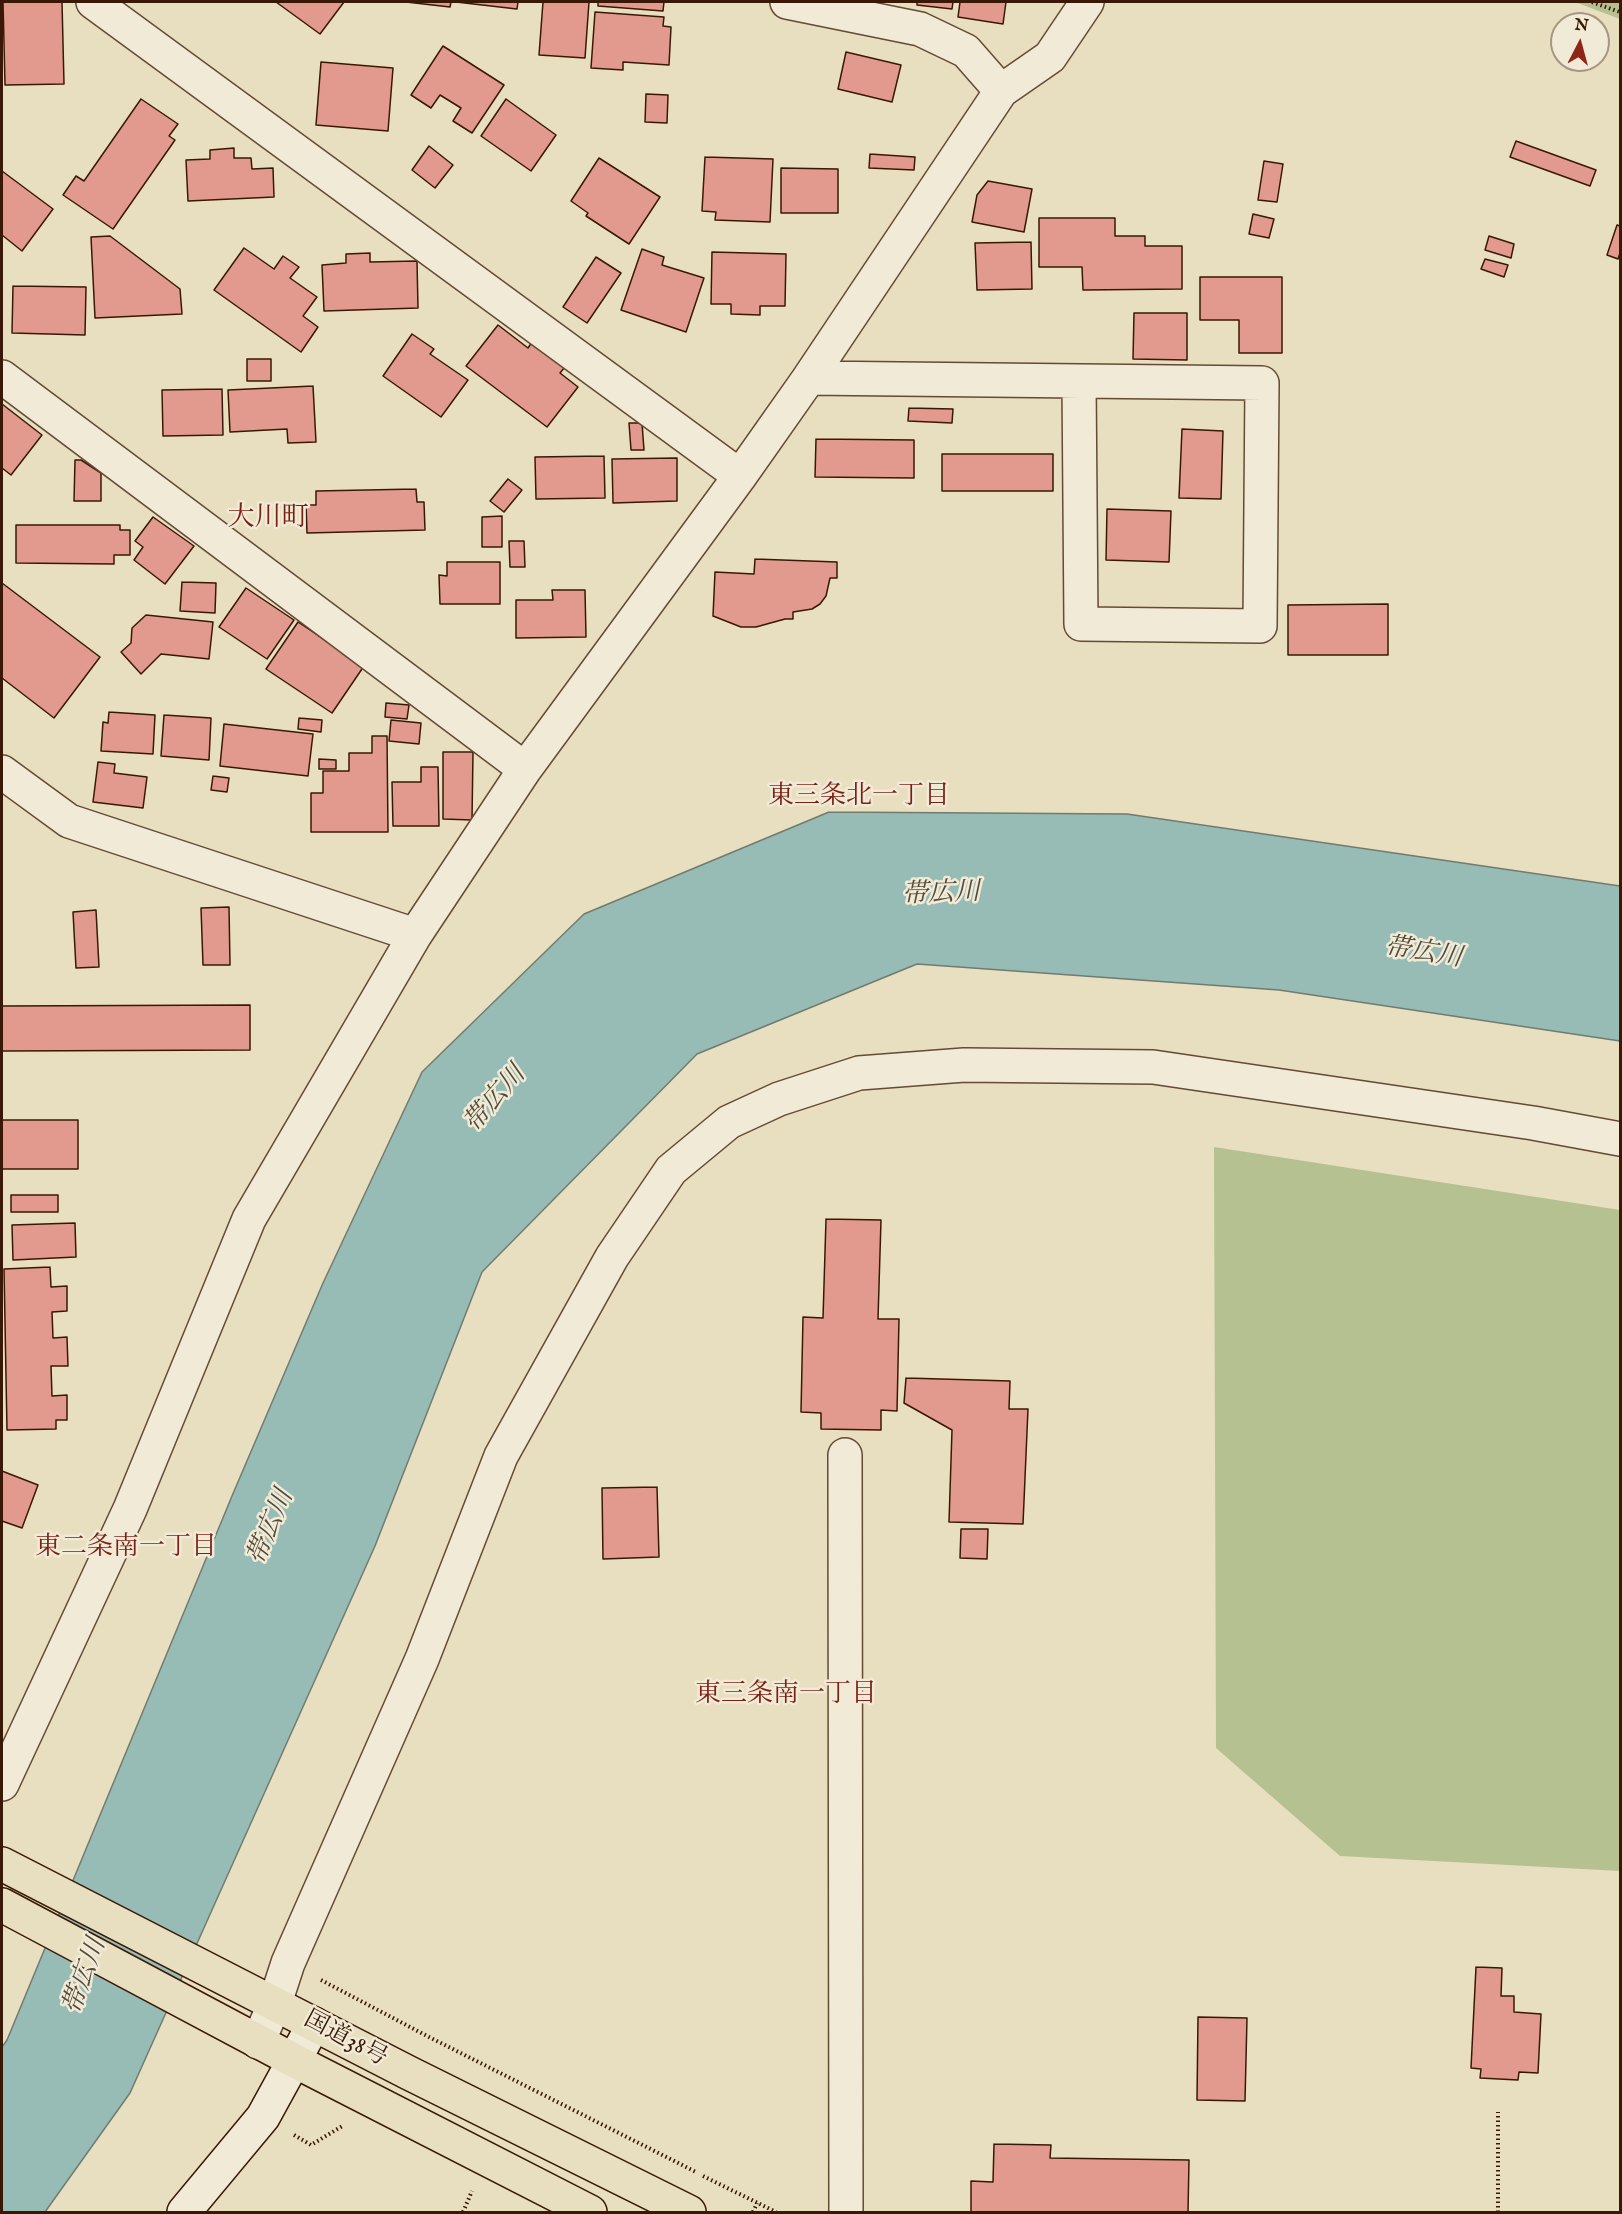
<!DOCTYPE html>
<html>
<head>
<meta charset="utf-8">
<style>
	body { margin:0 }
	#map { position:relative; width:1622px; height:2214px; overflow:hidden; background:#e8dec0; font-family:"IM FELL English",serif }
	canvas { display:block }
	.frame { position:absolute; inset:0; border:3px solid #391905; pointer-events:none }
	.north { position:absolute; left:1550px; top:12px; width:60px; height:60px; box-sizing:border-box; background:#f0ead6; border:2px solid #a79682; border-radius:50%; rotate:6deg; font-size:16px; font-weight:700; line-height:24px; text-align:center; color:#391905 }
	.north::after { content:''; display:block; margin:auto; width:21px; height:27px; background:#8f2418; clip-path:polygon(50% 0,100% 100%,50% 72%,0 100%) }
</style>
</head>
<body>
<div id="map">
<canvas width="1622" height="2214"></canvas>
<div class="frame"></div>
<div class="north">N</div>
</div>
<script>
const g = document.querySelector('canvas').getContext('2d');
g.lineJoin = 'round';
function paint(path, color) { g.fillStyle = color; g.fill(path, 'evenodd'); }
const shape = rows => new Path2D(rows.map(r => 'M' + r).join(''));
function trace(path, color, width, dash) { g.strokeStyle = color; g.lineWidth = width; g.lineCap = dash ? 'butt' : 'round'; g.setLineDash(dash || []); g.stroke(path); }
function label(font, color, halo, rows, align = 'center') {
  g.font = font + ' "IM FELL English","Noto Serif JP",serif'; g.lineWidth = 5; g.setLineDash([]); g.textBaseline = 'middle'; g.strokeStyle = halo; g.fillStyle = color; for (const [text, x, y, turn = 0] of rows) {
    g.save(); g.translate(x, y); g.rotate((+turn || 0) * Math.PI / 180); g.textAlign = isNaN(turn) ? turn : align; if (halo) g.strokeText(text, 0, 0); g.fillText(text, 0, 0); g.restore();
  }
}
const green = shape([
	[1575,2,1620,2,1620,19],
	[1214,1147,1620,1210,1620,1871,1340,1856,1216,1748]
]);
const water = shape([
	[829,812,1127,814,1620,886,1620,1041,1279,990,917,964,697,1054,482,1272,375,1546,130,2093,45,2212,2,2212,2,2047,7,2040,232,1496,323,1283,422,1072,584,914,829,812]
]);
const building = shape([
	[3,2,62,2,64,84,5,85,3,2],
	[276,2,344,2,320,34,276,2],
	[406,2,451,2,450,7,406,2],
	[456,2,518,2,517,9,456,2],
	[543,2,589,2,585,58,539,55,543,2],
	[598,2,664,2,663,11,598,6,598,2],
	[917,2,953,2,952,9,917,5,917,2],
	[960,2,1006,2,1003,24,958,17,960,2],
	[595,12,664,17,663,26,671,27,669,65,623,62,623,70,591,68,595,12],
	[443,46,504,85,472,133,453,121,461,108,440,95,431,108,411,95,443,46],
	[846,52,901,65,892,102,838,89,846,52],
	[321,62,393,68,388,131,316,125,321,62],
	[646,94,668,95,667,123,645,122,646,94],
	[141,99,178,124,169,136,175,140,113,229,63,195,76,176,84,181,141,99],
	[506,99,556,135,531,171,481,136,506,99],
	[1516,141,1596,170,1590,186,1510,157,1516,141],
	[429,146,453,165,435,188,412,170,429,146],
	[234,148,234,158,251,158,252,169,273,168,274,197,188,201,186,160,210,159,210,150,234,148],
	[870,154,915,157,914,170,869,168,870,154],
	[705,157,773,159,770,222,715,220,716,212,702,211,705,157],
	[599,158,660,197,629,244,586,216,588,213,571,201,599,158],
	[1264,161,1283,164,1277,202,1258,200,1264,161],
	[781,168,838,169,838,213,781,213,781,168],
	[2,171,53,209,22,251,2,235,2,171],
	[988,181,1032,189,1024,232,972,222,977,195,988,181],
	[1253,214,1274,219,1269,238,1249,234,1253,214],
	[1039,218,1115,218,1115,236,1145,236,1145,246,1182,246,1182,289,1083,290,1082,267,1039,267,1039,218],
	[1617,225,1620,226,1620,253,1618,259,1607,255,1617,225],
	[110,236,180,289,182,314,95,318,91,237,110,236],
	[1489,236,1514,244,1511,258,1485,250,1489,236],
	[1031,242,1032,289,977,290,975,243,1031,242],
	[244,248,274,269,283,256,299,267,290,278,317,297,303,316,318,327,301,352,214,290,244,248],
	[642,249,664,257,662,265,704,278,686,332,621,310,642,249],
	[712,252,786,254,785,306,760,306,760,315,731,314,731,304,711,304,712,252],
	[370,253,370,262,417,261,418,308,324,311,322,265,346,263,346,254,370,253],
	[596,257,621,273,587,323,563,307,596,257],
	[1485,259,1508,265,1504,277,1481,269,1485,259],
	[1200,277,1282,277,1282,353,1239,353,1239,320,1200,320,1200,277],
	[13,286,86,287,85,335,12,333,13,286],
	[1134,313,1187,313,1187,360,1133,359,1134,313],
	[498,325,528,348,532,342,565,367,560,373,578,387,547,427,466,366,498,325],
	[412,334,434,349,430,354,468,380,441,417,383,376,412,334],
	[247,359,271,359,271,381,247,381,247,359],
	[313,386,316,442,288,443,287,429,230,432,228,390,313,386],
	[222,389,223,435,163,436,162,390,222,389],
	[2,404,42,435,11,475,2,468,2,404],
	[909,408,953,409,952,423,908,421,909,408],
	[629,423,642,423,644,450,631,450,629,423],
	[1182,429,1223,431,1221,499,1179,498,1182,429],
	[816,439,914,440,914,478,815,477,816,439],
	[942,454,1053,454,1053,491,942,491,942,454],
	[604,456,605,498,536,499,535,457,604,456],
	[677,458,677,501,613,503,612,459,677,458],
	[75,460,81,460,101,473,101,501,74,501,75,460],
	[508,479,522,490,504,512,490,501,508,479],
	[416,489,417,502,424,502,425,530,307,533,306,505,316,505,316,491,416,489],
	[1107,509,1171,511,1169,562,1106,560,1107,509],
	[502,516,502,547,482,547,482,517,502,516],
	[153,517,194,546,165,584,134,560,143,547,135,541,153,517],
	[16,525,120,525,120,530,130,530,130,555,114,555,114,564,16,563,16,525],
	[509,541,524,541,525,567,510,567,509,541],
	[755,559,837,562,837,578,830,578,826,596,820,604,812,609,793,612,793,619,785,619,756,627,741,627,713,616,715,572,754,574,755,559],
	[447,562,500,562,500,604,440,604,439,575,447,576,447,562],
	[182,582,216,583,215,613,180,611,182,582],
	[2,583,100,657,54,718,2,678,2,583],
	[246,588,294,620,267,659,219,627,246,588],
	[552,590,585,590,586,637,516,638,516,600,553,600,552,590],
	[1388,604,1388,655,1288,655,1288,605,1388,604],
	[146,615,213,622,209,659,161,654,141,674,121,652,131,643,132,628,146,615],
	[298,622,364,666,332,713,266,669,298,622],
	[386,703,409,705,407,719,385,717,386,703],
	[109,712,155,715,153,754,101,751,103,722,108,723,109,712],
	[164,715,211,718,209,760,161,756,164,715],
	[299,718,322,720,321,732,298,729,299,718],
	[391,720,421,723,419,744,389,741,391,720],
	[224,724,313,734,308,776,220,766,224,724],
	[372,736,387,736,388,832,311,832,311,793,323,793,323,771,349,771,349,753,372,753,372,736],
	[443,752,473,752,472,820,443,819,443,752],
	[319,759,336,760,336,769,319,769,319,759],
	[98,762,115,764,114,773,147,777,143,808,93,802,98,762],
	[421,767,438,767,439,826,393,826,392,782,421,782,421,767],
	[213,776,229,778,227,792,211,790,213,776],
	[229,907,230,965,203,965,201,908,229,907],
	[96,910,99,967,76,968,73,912,96,910],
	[250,1005,250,1050,2,1051,2,1006,250,1005],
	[2,1120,78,1120,78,1169,2,1169,2,1120],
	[11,1195,58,1195,58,1212,11,1212,11,1195],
	[826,1219,881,1220,878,1319,899,1319,897,1411,881,1410,881,1430,821,1429,821,1413,801,1412,803,1317,823,1318,826,1219],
	[75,1223,76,1257,13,1260,12,1225,75,1223],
	[50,1267,51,1287,67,1286,67,1311,52,1312,53,1338,67,1337,68,1366,51,1366,52,1396,67,1395,67,1420,56,1420,56,1429,7,1430,4,1269,50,1267],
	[906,1378,1010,1381,1009,1409,1028,1409,1023,1524,949,1522,952,1430,904,1403,906,1378],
	[2,1471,38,1485,22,1528,2,1521,2,1471],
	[657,1487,659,1557,603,1559,602,1488,657,1487],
	[961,1529,988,1529,987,1559,960,1558,961,1529],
	[1476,1967,1502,1968,1501,1996,1514,1996,1514,2012,1541,2014,1538,2073,1519,2072,1518,2080,1480,2078,1481,2069,1471,2068,1476,1967],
	[1198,2017,1247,2018,1245,2101,1197,2100,1198,2017],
	[994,2144,1051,2145,1050,2158,1189,2160,1188,2212,971,2212,971,2181,993,2182,994,2144]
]);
const path = shape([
	[1592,2,1620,12],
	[321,1980,429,2037,696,2172],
	[294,2135,311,2145,344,2125],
	[703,2176,776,2212],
	[463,2212,472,2191],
	[753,2212,757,2203],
	[1498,2212,1498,2112]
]);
const street = shape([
	[93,2,740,476],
	[787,2,920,29,966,51,1001,91],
	[2,377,525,769],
	[809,378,1262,383,1260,626,1081,624,1079,381],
	[2,772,69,821,415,935],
	[845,1455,846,2212],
	[2,1784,130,1509,249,1219,415,935,525,769,740,476,809,378,1001,91,1050,57,1087,2],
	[258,2042,275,2003,288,1963,422,1659,501,1456,612,1257,671,1170,729,1122,779,1099,859,1073,964,1065,1153,1067,1533,1123,1620,1139]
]);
const secondary = shape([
	[184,2212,263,2117,314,2024]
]);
const highway = shape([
	[2,1864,409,2073,689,2212],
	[2,1905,295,2061,590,2212]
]);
const streetNames = [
	["国道38号",345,2040,28]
];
const neighbourhoodNames = [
	["東三条北一丁目",859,798],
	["東二条南一丁目",126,1549],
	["東三条南一丁目",786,1696]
];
const waterNames = [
	["帯広川",941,895,-2],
	["帯広川",1423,954,9],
	["帯広川",496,1100,-49],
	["帯広川",272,1528,-67],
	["帯広川",86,1977,-70]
];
const quarterNames = [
	["大川町",268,519]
];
paint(green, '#b6c192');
paint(water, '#97bcb5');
trace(water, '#717b6f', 1.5);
paint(building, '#e2998e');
trace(building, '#391905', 1.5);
trace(street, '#654a34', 36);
trace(secondary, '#391905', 36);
trace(highway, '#391905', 36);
trace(path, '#391905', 4, [1.5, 3]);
trace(street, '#f0ead6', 33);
trace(secondary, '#f0ead6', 33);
trace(highway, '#e8dec0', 33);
label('24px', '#391905', '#f0ead6', streetNames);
label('26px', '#7a1f14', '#f0ead6', neighbourhoodNames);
label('italic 26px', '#554a3a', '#f0ead6', waterNames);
label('27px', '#7a1f14', '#f0ead6', quarterNames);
</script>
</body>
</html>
